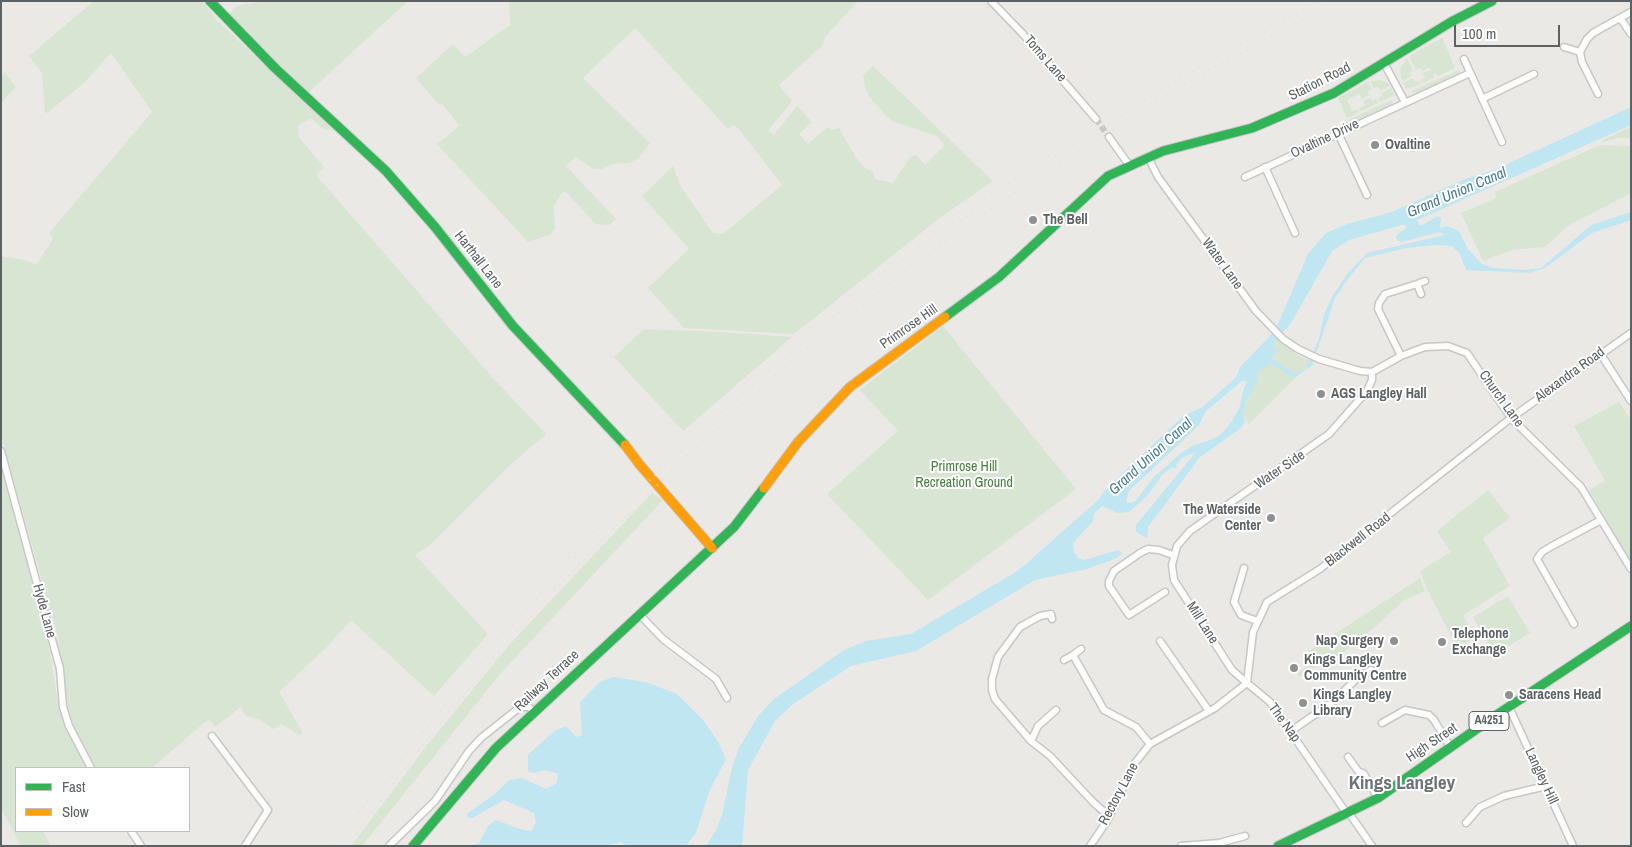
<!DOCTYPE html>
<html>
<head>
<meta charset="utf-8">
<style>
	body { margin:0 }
	#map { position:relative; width:1632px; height:847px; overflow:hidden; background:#ebe9e6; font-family:"Archivo Narrow",sans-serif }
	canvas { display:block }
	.frame { position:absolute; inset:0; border:2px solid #5c6163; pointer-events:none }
	.legend { position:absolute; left:15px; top:767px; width:175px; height:65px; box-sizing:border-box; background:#fff; border:1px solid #bec0c1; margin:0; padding:6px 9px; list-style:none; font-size:15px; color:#5c6163 }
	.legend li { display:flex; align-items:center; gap:10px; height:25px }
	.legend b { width:25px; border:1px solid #bec0c1 }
	.scale { position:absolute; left:1454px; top:25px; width:106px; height:22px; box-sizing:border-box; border:2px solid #5c6163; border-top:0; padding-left:6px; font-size:15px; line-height:18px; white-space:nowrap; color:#5c6163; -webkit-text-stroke:4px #fff; paint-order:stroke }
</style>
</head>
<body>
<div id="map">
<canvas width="1632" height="847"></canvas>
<div class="frame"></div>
<ul class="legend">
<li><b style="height:6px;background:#30b455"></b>Fast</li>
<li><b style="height:6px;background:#ff9f0a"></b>Slow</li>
</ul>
<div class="scale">100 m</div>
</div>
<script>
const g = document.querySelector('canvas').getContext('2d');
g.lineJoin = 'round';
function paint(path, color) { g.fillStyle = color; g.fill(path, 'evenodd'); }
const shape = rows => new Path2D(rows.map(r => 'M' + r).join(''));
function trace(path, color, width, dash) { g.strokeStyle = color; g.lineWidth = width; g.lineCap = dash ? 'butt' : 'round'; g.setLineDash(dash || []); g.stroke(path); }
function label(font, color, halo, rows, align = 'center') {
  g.font = font + ' "Archivo Narrow",sans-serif'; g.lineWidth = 4; g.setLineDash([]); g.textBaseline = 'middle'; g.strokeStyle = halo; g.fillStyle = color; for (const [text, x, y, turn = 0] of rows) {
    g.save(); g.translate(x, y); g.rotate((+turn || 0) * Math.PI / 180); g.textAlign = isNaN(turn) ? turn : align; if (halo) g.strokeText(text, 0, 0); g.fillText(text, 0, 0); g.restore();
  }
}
const green = shape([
	[94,1,203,1,216,19,334,131,323,129,311,118,298,126,299,137,324,167,316,175,493,378,546,434,510,465,430,545,415,555,488,634,434,696,351,620,328,646,279,692,303,733,300,735,281,724,273,729,258,719,246,716,241,707,215,727,210,720,205,722,152,768,95,768,74,727,66,703,58,637,1,435,1,256,25,260,36,265,53,239,49,233,152,112,111,53,84,83,47,113,45,112,42,73,29,56],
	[266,1,408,1,309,92,228,17,234,8,241,5],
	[509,1,858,1,825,37,823,45,779,85,792,101,768,131,774,135,797,106,812,122,799,134,808,144,828,127,831,130,839,128,857,159,865,168,873,172,875,179,893,183,911,156,916,155,925,165,944,146,943,143,937,136,892,121,885,115,869,96,865,87,863,75,873,66,993,181,941,217,794,334,684,328,648,288,689,249,642,196,673,166,681,187,713,233,723,234,782,185,738,128,733,125,728,129,635,28,583,78,650,143,639,158,629,163,614,164,602,169,593,169,576,157,566,166,616,219,609,225,596,224,565,191,561,194,554,206,555,229,550,235,528,242,437,144,459,126,442,103,439,105,416,78,453,44,465,57,510,25],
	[1442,38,1455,68,1438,76,1436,73,1433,74,1435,77,1422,83,1421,80,1425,78,1423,73,1431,70,1431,67,1422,71,1420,68,1416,70,1409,56],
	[1407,58,1413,71,1410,72,1412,76,1402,81,1400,69],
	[1459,70,1460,74,1414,95,1412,91],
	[5,72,16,87,1,103,1,76],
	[1413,78,1415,82,1419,81,1421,84,1406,89,1403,83],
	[1381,80,1388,83,1390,86,1380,91,1378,87,1374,89,1370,81],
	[1368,82,1372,89,1368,92,1369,95,1362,99,1359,94,1347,100,1352,111,1358,109,1359,112,1347,118,1338,98],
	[1391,88,1395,95,1380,102,1378,99,1382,96,1381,93],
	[1371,98,1372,101,1376,99,1378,103,1361,111,1359,108,1365,105,1363,101],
	[1391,100,1393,105,1348,126,1346,121],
	[1631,127,1631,138,1618,138,1604,142,1603,140],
	[1600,145,1631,146,1631,193,1569,225,1545,247,1512,250,1483,261,1461,213,1496,198,1495,192],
	[943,326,1076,489,928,600,827,494,898,431,860,390],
	[644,329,721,332,792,337,683,431,614,357],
	[1278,337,1297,355,1310,361,1305,370,1294,374,1272,359,1276,351,1273,344],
	[1269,363,1296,377,1249,424,1243,414,1247,400,1259,369],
	[1619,402,1631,420,1631,561,1589,490,1605,481,1574,426],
	[1,464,50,652,58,703,64,722,87,768,16,768,16,831,43,831,51,846,21,846,1,808],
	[1488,490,1510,518,1483,538,1510,586,1463,615,1475,637,1459,647,1450,634,1428,591,1420,571,1451,552,1437,531],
	[652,493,663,500,501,673,362,846,351,846,428,744,510,644],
	[1420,578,1425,591,1403,601,1373,629,1329,664,1325,660,1299,677,1297,673,1313,663,1306,653],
	[1508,596,1530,633,1495,654,1473,617]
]);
const water = shape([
	[1631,107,1631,125,1417,220,1419,225,1422,225,1438,216,1441,218,1440,228,1447,226,1459,231,1468,249,1482,264,1493,268,1523,270,1541,268,1591,225,1631,212,1631,220,1592,233,1545,268,1529,273,1466,270,1460,254,1452,246,1436,245,1406,248,1365,258,1348,279,1335,298,1312,366,1294,378,1269,363,1263,369,1259,369,1256,383,1247,399,1243,414,1245,421,1241,428,1200,457,1148,527,1147,538,1136,532,1136,525,1196,452,1182,458,1176,465,1177,468,1171,468,1163,474,1147,496,1129,512,1118,513,1102,506,1094,514,1093,521,1073,543,1074,552,1078,558,1084,560,1118,550,1122,553,1117,558,1087,569,1035,580,916,651,851,666,793,704,775,721,748,770,742,846,706,846,716,830,722,815,732,768,739,748,758,716,774,699,844,650,866,641,911,634,1014,573,1026,564,1098,500,1106,489,1183,416,1203,407,1236,377,1241,366,1269,337,1278,324,1308,254,1326,233,1347,224,1392,212,1465,179,1492,171],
	[1405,224,1406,228,1396,236,1397,240,1401,242,1440,232,1445,235,1367,253,1347,274,1333,295,1324,314,1319,339,1305,370,1294,373,1272,359,1276,351,1273,344,1291,323,1332,251,1349,240],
	[1242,381,1247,382,1243,391,1240,406,1232,421,1221,434,1215,438,1192,446,1181,453,1154,477,1135,501,1131,503,1126,502,1129,491,1199,425,1206,411],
	[613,677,646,682,677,694,704,721,718,742,726,759,709,792,696,833,686,846,627,846,621,842,605,846,468,846,479,843,488,826,496,820,520,829,531,831,536,822,534,813,504,800,472,818,468,818,467,814,496,793,509,780,522,778,546,789,557,783,558,774,546,770,534,773,528,772,528,755,554,731,566,726,576,737,582,735,580,702,600,682]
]);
const streetTunnel = shape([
	[1096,119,1109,137]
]);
const street = shape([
	[991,1,1022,33,1096,119],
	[1621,19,1631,34],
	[1564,47,1580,52],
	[1464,59,1502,142],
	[1384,63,1405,102],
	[1598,94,1582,62,1580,52,1587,39,1593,33,1631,12],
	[1482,99,1534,74],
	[1338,133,1367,195],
	[1109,137,1129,165],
	[1148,157,1158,177,1256,311,1283,339,1298,349,1319,359,1360,371,1372,372,1401,356,1425,347,1448,346,1467,353,1511,418,1581,487,1631,569],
	[1265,167,1295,233],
	[1245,177,1470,73],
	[1417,284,1425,281],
	[1600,353,1631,401],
	[1401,356,1378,309,1379,303,1385,294,1417,284,1421,294],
	[1,451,60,669,63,707,69,726,91,768],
	[1244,568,1234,602,1241,615,1257,621],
	[1165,592,1129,615,1109,586,1109,581,1114,571,1140,553,1148,549,1159,550,1173,555],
	[640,615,663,639,716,679,727,698],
	[1574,624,1537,559,1542,552,1552,546,1601,520],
	[1160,641,1209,711],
	[1073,655,1081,649],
	[1064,660,1073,655,1104,710,1136,727,1150,744],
	[1247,683,1253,632,1267,602,1320,569,1511,418,1631,333],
	[1247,683,1232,670,1174,580,1172,565,1177,546,1190,531,1329,434,1367,391,1372,380,1372,372],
	[1509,707,1573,846],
	[1056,710,1038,726,1031,741,1050,756,1094,803,1102,810,1110,813],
	[1382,723,1405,710,1429,715,1434,720,1451,748],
	[1291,731,1333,702,1358,677,1371,670],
	[212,736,268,810,245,846],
	[1031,741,995,699,992,690,992,679,998,657,1020,627,1040,616,1051,614,1052,619],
	[1348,757,1358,771,1364,774,1378,798],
	[1349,813,1372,846],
	[1466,823,1480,807,1504,796,1546,786],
	[131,831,141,846],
	[389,846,435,801,469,751,481,738,520,707,529,707,534,712],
	[1090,846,1107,821,1135,763,1150,744,1215,708,1247,683,1270,702,1347,814],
	[1181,846,1219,843,1245,836]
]);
const fast = shape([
	[210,1,275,68,386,171,435,227,513,326,625,445],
	[945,317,999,277,1108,176,1163,151,1252,128,1334,93,1451,22,1492,1],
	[413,846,496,748,734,527,764,488],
	[1278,846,1378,798,1498,714,1631,626]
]);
const slow = shape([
	[625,445,640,465,712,548],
	[764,488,798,442,850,387,945,317]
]);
const rail = shape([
	[1055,156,1200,66,1319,1],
	[985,199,1059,148],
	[960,221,993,198],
	[873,280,964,214],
	[596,536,648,482,733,401,821,326,882,280],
	[569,558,599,527],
	[368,805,419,737,501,637,578,554],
	[334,846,369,798],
	[347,846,425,742,507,643,561,583,692,450,775,375,927,254,1045,171,1204,73,1338,1]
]);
const markers = [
	[1375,145,5,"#8e9191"],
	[1033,220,5,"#8e9191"],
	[1321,394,5,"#8e9191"],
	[1271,518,5,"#8e9191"],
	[1394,641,5,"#8e9191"],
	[1442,642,5,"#8e9191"],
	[1294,668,5,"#8e9191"],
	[1509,695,5,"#8e9191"],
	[1303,703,5,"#8e9191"]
];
const shields = [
	[1489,721,40]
];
const shieldNames = [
	["A4251",1489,721]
];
const streetNames = [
	["Toms Lane",1045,59,49],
	["Station Road",1320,82,-27],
	["Ovaltine Drive",1325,139,-25],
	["Harthall Lane",478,260,52],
	["Water Lane",1222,264,54],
	["Primrose Hill",909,327,-35],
	["Alexandra Road",1570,375,-36],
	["Church Lane",1501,399,54],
	["Water Side",1280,470,-34],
	["Blackwell Road",1358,540,-38],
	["Hyde Lane",44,611,75],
	["Mill Lane",1202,623,57],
	["Railway Terrace",547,681,-43],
	["The Nap",1284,723,54],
	["High Street",1432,743,-34],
	["Langley Hill",1541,776,65],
	["Rectory Lane",1119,794,-62]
];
const poiNames = [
	["Ovaltine",1385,145],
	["The Bell",1043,220],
	["AGS Langley Hall",1331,394],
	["The Waterside",1261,510,"right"],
	["Center",1261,526,"right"],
	["Telephone",1452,634],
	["Exchange",1452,650],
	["Nap Surgery",1384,641,"right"],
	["Kings Langley",1304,660],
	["Community Centre",1304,676],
	["Kings Langley",1313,695],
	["Library",1313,711],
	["Saracens Head",1519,695]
];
const parkNames = [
	["Primrose Hill",964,467],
	["Recreation Ground",964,483]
];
const waterNames = [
	["Grand Union Canal",1457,193,-23],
	["Grand Union Canal",1151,457,-42]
];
const districtNames = [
	["Kings Langley",1402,784]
];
paint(green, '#d8e5d3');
paint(water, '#bfe6f1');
trace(streetTunnel, '#c7c7c5', 6, [6, 3]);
trace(street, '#c7c7c7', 9);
trace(fast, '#c6c7c7', 11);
trace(slow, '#c6c7c7', 11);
trace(street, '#fcfcfb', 6);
trace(fast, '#30b455', 9);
trace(slow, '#ff9f0a', 9);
trace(rail, '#e2e2e2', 2, [1, 6]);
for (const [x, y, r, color] of markers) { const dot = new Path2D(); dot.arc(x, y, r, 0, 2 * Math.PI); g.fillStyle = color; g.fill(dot); trace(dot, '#fff', 2); }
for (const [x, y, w] of shields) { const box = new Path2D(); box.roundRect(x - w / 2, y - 9.5, w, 19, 4); g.fillStyle = '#fff'; g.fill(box); trace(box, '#5c6163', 1); }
label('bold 12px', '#5c6163', null, shieldNames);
label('14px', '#5c6163', '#fff', streetNames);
label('bold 14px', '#5c6163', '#fff', poiNames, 'left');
label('14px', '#47813e', '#fff', parkNames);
label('italic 15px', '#447b96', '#fff', waterNames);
label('bold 19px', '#6d7375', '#fff', districtNames);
</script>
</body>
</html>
